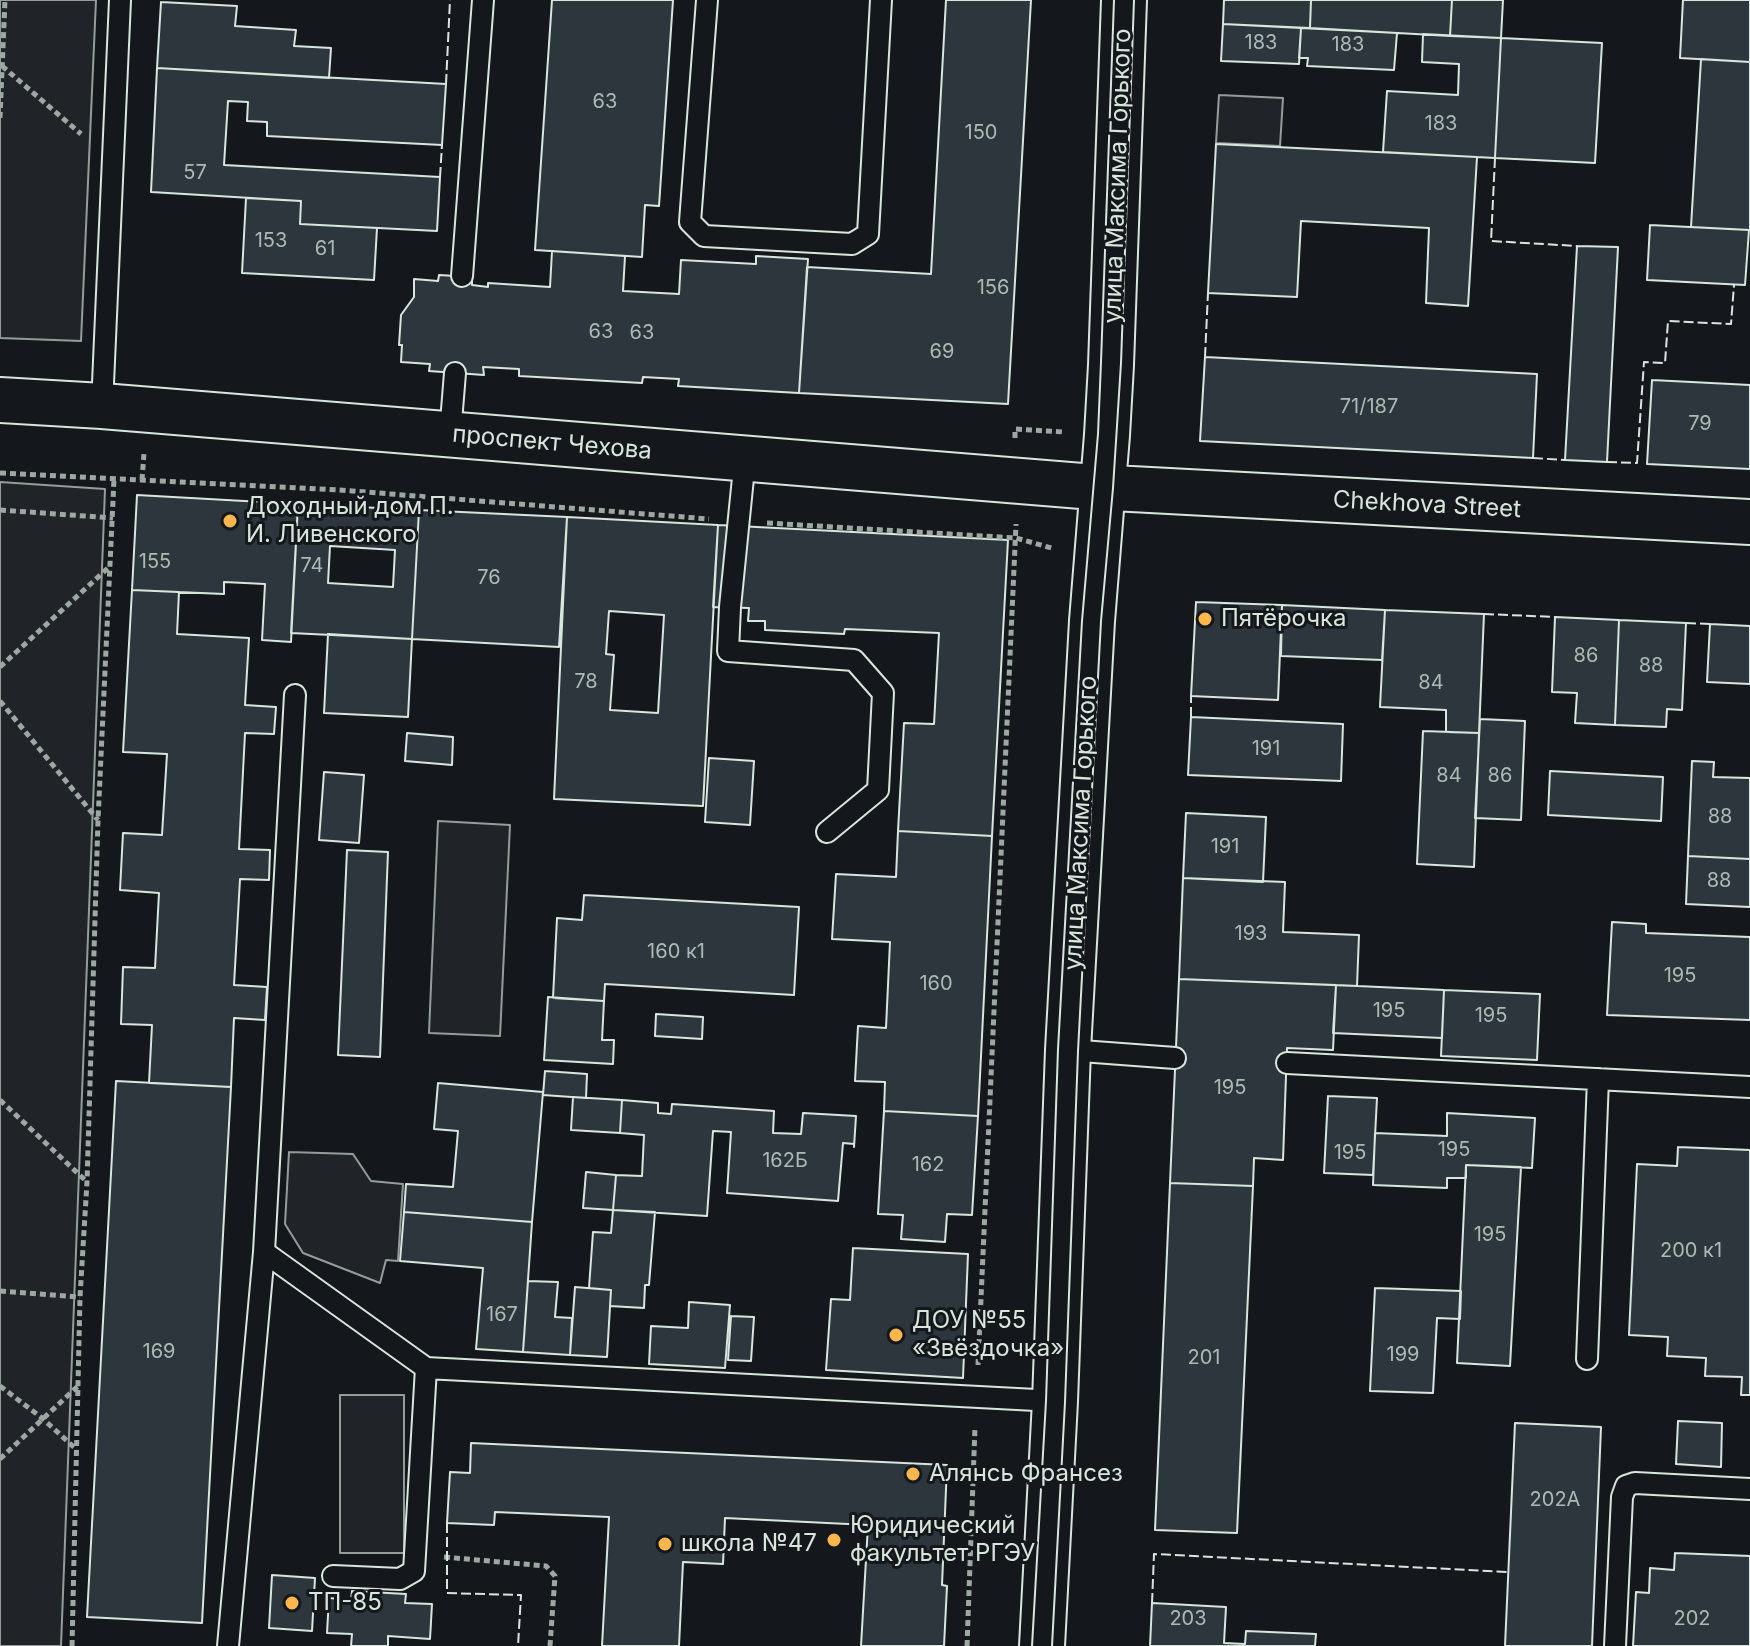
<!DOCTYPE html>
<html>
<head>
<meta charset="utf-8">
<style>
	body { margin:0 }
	canvas { display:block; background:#14181c }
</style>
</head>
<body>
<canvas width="1750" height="1646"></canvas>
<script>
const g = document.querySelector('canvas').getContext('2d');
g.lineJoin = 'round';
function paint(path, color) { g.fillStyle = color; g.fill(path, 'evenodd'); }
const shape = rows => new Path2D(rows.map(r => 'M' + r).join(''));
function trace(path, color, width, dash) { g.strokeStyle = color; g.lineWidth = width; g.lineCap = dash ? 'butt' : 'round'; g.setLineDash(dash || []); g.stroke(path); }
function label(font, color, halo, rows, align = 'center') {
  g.font = font + ' Inter,sans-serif'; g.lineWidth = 6; g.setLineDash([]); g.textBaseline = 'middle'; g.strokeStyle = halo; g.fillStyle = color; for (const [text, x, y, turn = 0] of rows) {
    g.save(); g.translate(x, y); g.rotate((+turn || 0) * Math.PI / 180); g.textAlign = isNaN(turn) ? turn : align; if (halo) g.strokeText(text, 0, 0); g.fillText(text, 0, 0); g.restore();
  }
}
const green = shape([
	[0,0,96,0,81,341,0,338,0,0],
	[1219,95,1283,98,1280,146,1216,143,1219,95],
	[0,482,105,489,61,1646,0,1646,0,482],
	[438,821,510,825,500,1036,429,1033,438,821],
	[289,1152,353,1154,371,1181,403,1184,398,1261,386,1260,380,1283,303,1253,285,1224,289,1152],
	[340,1395,404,1395,404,1553,340,1553,340,1395]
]);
const building = shape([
	[552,0,673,0,659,206,645,205,642,257,535,250,552,0],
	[946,0,1031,0,1008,404,799,393,807,267,931,274,946,0],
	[1224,0,1311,0,1310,28,1223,24,1224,0],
	[1311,0,1452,0,1450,36,1310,28,1311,0],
	[1452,0,1503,0,1501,38,1450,36,1452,0],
	[1683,0,1750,0,1750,62,1680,58,1683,0],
	[161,2,237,6,235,26,296,30,294,46,331,48,329,78,157,68,161,2],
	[1223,24,1301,28,1299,64,1221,61,1223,24],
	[1301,28,1397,33,1394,70,1307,66,1308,58,1299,58,1301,28],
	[1423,34,1501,38,1495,158,1383,152,1387,91,1458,95,1459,64,1422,62,1423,34],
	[1501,38,1602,43,1595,163,1495,158,1501,38],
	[1701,59,1750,62,1750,230,1691,227,1701,59],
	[157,68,446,84,442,145,267,136,267,122,247,121,248,102,228,101,224,165,440,177,437,231,300,224,301,201,151,192,157,68],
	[1216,144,1477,157,1468,306,1426,303,1429,228,1301,221,1297,297,1208,293,1216,144],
	[246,198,301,201,300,224,377,228,374,280,242,273,246,198],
	[1650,225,1749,230,1745,285,1647,280,1650,225],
	[1577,246,1618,247,1607,462,1565,460,1577,246],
	[552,251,625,256,623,291,679,294,681,260,756,264,756,256,808,259,799,393,678,386,679,379,643,377,642,383,519,376,519,369,483,367,484,375,429,371,430,364,401,362,402,345,399,345,401,315,414,297,414,279,438,281,439,275,472,277,472,285,488,287,488,283,550,287,552,251],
	[1205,357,1537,374,1533,458,1200,441,1205,357],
	[1652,380,1750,385,1750,469,1647,464,1652,380],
	[137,495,298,504,291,642,262,640,265,584,224,582,224,594,132,590,137,495],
	[298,504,419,510,412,639,291,633,298,504],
	[330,546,395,550,393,587,328,583,330,546],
	[419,510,567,517,559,647,412,639,419,510],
	[567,517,718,525,703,806,554,799,567,517],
	[609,611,664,615,658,713,610,710,614,655,606,654,609,611],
	[718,525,1008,540,992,836,898,831,904,723,934,724,939,633,845,629,844,634,765,630,765,621,748,621,749,608,713,607,718,525],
	[132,590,179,592,177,634,249,638,245,705,276,707,274,734,245,733,239,849,270,850,269,880,240,879,234,985,267,987,265,1020,234,1018,231,1087,149,1083,152,1025,121,1024,123,967,155,968,159,893,120,890,123,833,162,835,167,754,123,752,132,590],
	[1196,602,1282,605,1278,700,1191,696,1196,602],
	[1282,605,1385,610,1382,660,1281,656,1282,605],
	[1385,610,1484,614,1479,733,1446,732,1446,710,1380,707,1385,610],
	[1555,617,1619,620,1615,725,1575,723,1577,693,1552,692,1555,617],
	[1619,620,1686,623,1682,710,1667,709,1666,727,1615,725,1619,620],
	[1710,624,1750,626,1750,684,1707,682,1710,624],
	[328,634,412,639,408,717,324,713,328,634],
	[1191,717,1343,724,1341,781,1188,775,1191,717],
	[1480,719,1525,721,1521,820,1475,818,1480,719],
	[1423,731,1479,733,1474,867,1417,864,1423,731],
	[407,733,453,737,452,765,405,761,407,733],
	[709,758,754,761,750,825,705,822,709,758],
	[1692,761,1714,762,1713,777,1750,778,1750,859,1688,856,1692,761],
	[1550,771,1663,777,1661,821,1548,815,1550,771],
	[324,772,364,775,359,843,319,840,324,772],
	[1186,813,1266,817,1263,882,1183,878,1186,813],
	[898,831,992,836,978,1116,884,1111,885,1082,855,1081,858,1026,886,1028,890,942,832,939,836,874,896,877,898,831],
	[347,850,388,852,380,1057,338,1055,347,850],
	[1688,856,1750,859,1750,907,1686,904,1688,856],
	[1183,878,1285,882,1283,932,1359,935,1357,986,1179,979,1183,878],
	[584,895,799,907,794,995,605,984,604,1001,553,998,557,918,582,920,584,895],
	[1612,922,1646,924,1646,933,1750,937,1750,1020,1607,1015,1612,922],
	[1179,979,1336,985,1333,1050,1287,1048,1283,1160,1254,1158,1253,1186,1170,1183,1179,979],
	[1336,985,1444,990,1442,1038,1333,1033,1336,985],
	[1444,990,1540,994,1537,1060,1441,1056,1444,990],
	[548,997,604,1001,602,1040,614,1040,613,1064,544,1060,548,997],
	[656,1014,703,1017,702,1039,655,1036,656,1014],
	[545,1071,587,1074,586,1098,543,1095,545,1071],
	[116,1081,231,1087,202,1623,87,1617,116,1081],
	[438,1083,543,1092,532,1222,404,1212,406,1184,453,1187,458,1131,434,1129,438,1083],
	[1328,1096,1377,1098,1373,1175,1324,1173,1328,1096],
	[573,1097,622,1100,620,1133,571,1130,573,1097],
	[622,1100,658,1103,658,1113,671,1114,672,1104,774,1111,773,1133,801,1134,803,1113,856,1116,854,1147,854,1144,843,1143,838,1201,727,1193,731,1132,713,1131,707,1216,613,1210,616,1175,642,1176,644,1135,620,1133,622,1100],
	[884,1111,978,1116,972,1215,947,1214,945,1242,901,1239,903,1215,878,1214,884,1111],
	[1447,1113,1535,1118,1532,1168,1466,1165,1466,1178,1447,1178,1447,1188,1373,1185,1375,1133,1447,1136,1447,1113],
	[1678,1147,1750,1150,1750,1395,1741,1395,1742,1377,1705,1376,1706,1358,1667,1356,1668,1337,1629,1335,1637,1164,1677,1166,1678,1147],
	[1466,1165,1521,1167,1510,1366,1457,1363,1466,1165],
	[586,1172,616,1175,613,1210,583,1208,586,1172],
	[1170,1183,1253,1186,1237,1533,1155,1530,1170,1183],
	[613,1210,655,1212,649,1285,645,1285,644,1308,610,1306,611,1290,589,1288,593,1232,611,1233,613,1210],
	[404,1212,532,1222,523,1352,476,1349,483,1268,400,1261,404,1212],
	[853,1248,968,1254,963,1378,826,1370,831,1299,850,1300,853,1248],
	[528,1281,558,1282,555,1317,572,1318,570,1355,523,1352,528,1281],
	[575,1287,611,1290,607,1357,570,1355,575,1287],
	[1375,1288,1461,1291,1460,1319,1437,1318,1433,1393,1370,1391,1375,1288],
	[689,1302,730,1305,725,1368,649,1364,651,1326,688,1328,689,1302],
	[731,1316,754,1317,751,1361,728,1360,731,1316],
	[1678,1421,1722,1423,1721,1467,1676,1464,1678,1421],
	[1515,1423,1601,1427,1592,1646,1505,1646,1515,1423],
	[471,1443,947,1465,942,1585,947,1586,944,1646,861,1646,868,1525,725,1518,723,1564,683,1562,679,1646,602,1646,609,1517,495,1512,494,1525,447,1523,450,1472,470,1473,471,1443],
	[1675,1553,1750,1556,1750,1646,1633,1646,1636,1592,1649,1593,1650,1568,1674,1570,1675,1553],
	[272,1575,315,1578,312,1631,269,1628,272,1575],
	[352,1591,406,1594,405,1603,432,1604,430,1639,388,1636,388,1646,351,1646,352,1634,327,1633,329,1598,351,1600,352,1591],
	[1152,1603,1226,1607,1224,1643,1245,1644,1246,1631,1316,1634,1315,1646,1150,1646,1152,1603]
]);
const path = shape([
	[2,66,81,134],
	[0,118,5,0],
	[1015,438,1015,429,1064,432],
	[0,473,340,490,709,519],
	[142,480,144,453],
	[0,510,113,518],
	[767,523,1016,538,1055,549],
	[0,667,109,567],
	[0,701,98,820],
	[0,1100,86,1181],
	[0,1291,80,1297],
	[978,1365,1016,524],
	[0,1386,42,1418,76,1449],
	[0,1459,78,1386],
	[444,1557,546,1566,555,1576,550,1646],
	[72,1646,80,1297,87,1182,98,820,114,479],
	[967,1646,975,1427]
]);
const lane = shape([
	[707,0,690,222,704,236,852,244,868,234,881,0],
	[462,276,483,0],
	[102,406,120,0],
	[450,434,455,373],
	[745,458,730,607,728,651,854,660,883,693,878,790,827,832],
	[1068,1050,1175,1058],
	[1287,1063,1750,1087],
	[264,1252,295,695],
	[1587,1359,1598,1079],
	[333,1576,400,1579,414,1571,426,1368],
	[228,1646,264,1252,426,1368,1055,1401],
	[1615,1646,1622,1497,1626,1486,1635,1483,1750,1489]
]);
const secondary = shape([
	[0,400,102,406,1094,487,1750,522],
	[1042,1646,1055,1401,1068,1050,1092,621,1107,435,1111,365,1124,0]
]);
const tram = shape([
	[1032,1646,1046,1401,1058,1049,1082,621,1098,434,1101,362,1114,0],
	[1052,1646,1065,1402,1078,1051,1101,621,1113,488,1121,363,1134,0]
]);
const fence = shape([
	[446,84,450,0],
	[1495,158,1491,241,1577,246],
	[440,177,442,145],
	[1205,357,1208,293],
	[1533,458,1565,460],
	[1607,462,1637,463,1644,362,1665,363,1668,321,1731,324,1734,285],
	[1484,614,1555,617],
	[1686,623,1710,624],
	[1191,717,1191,696],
	[447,1523,447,1593,521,1595,518,1646],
	[1152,1603,1154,1554,1508,1572]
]);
const markers = [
	[230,521,8,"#ffb74d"],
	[1205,619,8,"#ffb74d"],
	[896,1335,8,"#ffb74d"],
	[913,1474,8,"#ffb74d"],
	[834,1540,8,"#ffb74d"],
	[665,1544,8,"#ffb74d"],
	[292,1603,8,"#ffb74d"]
];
const numberNames = [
	["183",1261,43],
	["183",1348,45],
	["63",605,102],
	["183",1441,124],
	["150",981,133],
	["57",195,173],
	["153",271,241],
	["61",325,249],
	["156",993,288],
	["63",601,332],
	["63",642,333],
	["69",942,352],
	["71/187",1369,407],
	["79",1700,424],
	["155",155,562],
	["74",312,566],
	["76",489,578],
	["86",1586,656],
	["88",1651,666],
	["78",586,682],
	["84",1431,683],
	["191",1266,749],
	["84",1449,776],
	["86",1500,776],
	["88",1720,817],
	["191",1225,847],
	["88",1719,881],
	["193",1251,934],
	["160 к1",676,952],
	["195",1680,976],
	["160",936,984],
	["195",1389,1011],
	["195",1491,1016],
	["195",1230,1088],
	["195",1454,1150],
	["195",1350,1153],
	["162Б",785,1161],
	["162",928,1165],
	["195",1490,1235],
	["200 к1",1691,1251],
	["167",502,1315],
	["169",159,1352],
	["199",1403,1355],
	["201",1204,1358],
	["202А",1555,1500],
	["203",1188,1619],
	["202",1692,1619]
];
const streetNames = [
	["улица Максима Горького",1118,176,-88],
	["проспект Чехова",552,443,5],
	["Chekhova Street",1427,505,3],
	["улица Максима Горького",1081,823,-87]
];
const poiNames = [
	["Доходный дом П.",246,507],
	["И. Ливенского",246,535],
	["Пятёрочка",1221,619],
	["ДОУ №55",912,1321],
	["«Звёздочка»",912,1349],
	["Алянсь Франсез",929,1474],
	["Юридический",850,1526],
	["факультет РГЭУ",850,1554],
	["школа №47",681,1544],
	["ТП-85",308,1603]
];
paint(green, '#202428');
trace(green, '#939e99', 2);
paint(building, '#2c363c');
trace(building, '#d8e6dc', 2);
trace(lane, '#d8e6dc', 24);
trace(secondary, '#d8e6dc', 48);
trace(path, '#9da8a2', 5, [6, 4]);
trace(lane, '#14181c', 20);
trace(secondary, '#14181c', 44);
trace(tram, '#d8e6dc', 2);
trace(fence, '#d8e6dc', 2, [10, 4]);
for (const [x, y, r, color] of markers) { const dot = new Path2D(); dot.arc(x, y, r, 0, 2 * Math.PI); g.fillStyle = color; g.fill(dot); trace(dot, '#14181c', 3); }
label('20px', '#adbab4', null, numberNames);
label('24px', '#d8e6dc', '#14181c', streetNames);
label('24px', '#d8e6dc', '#14181c', poiNames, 'left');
</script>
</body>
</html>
